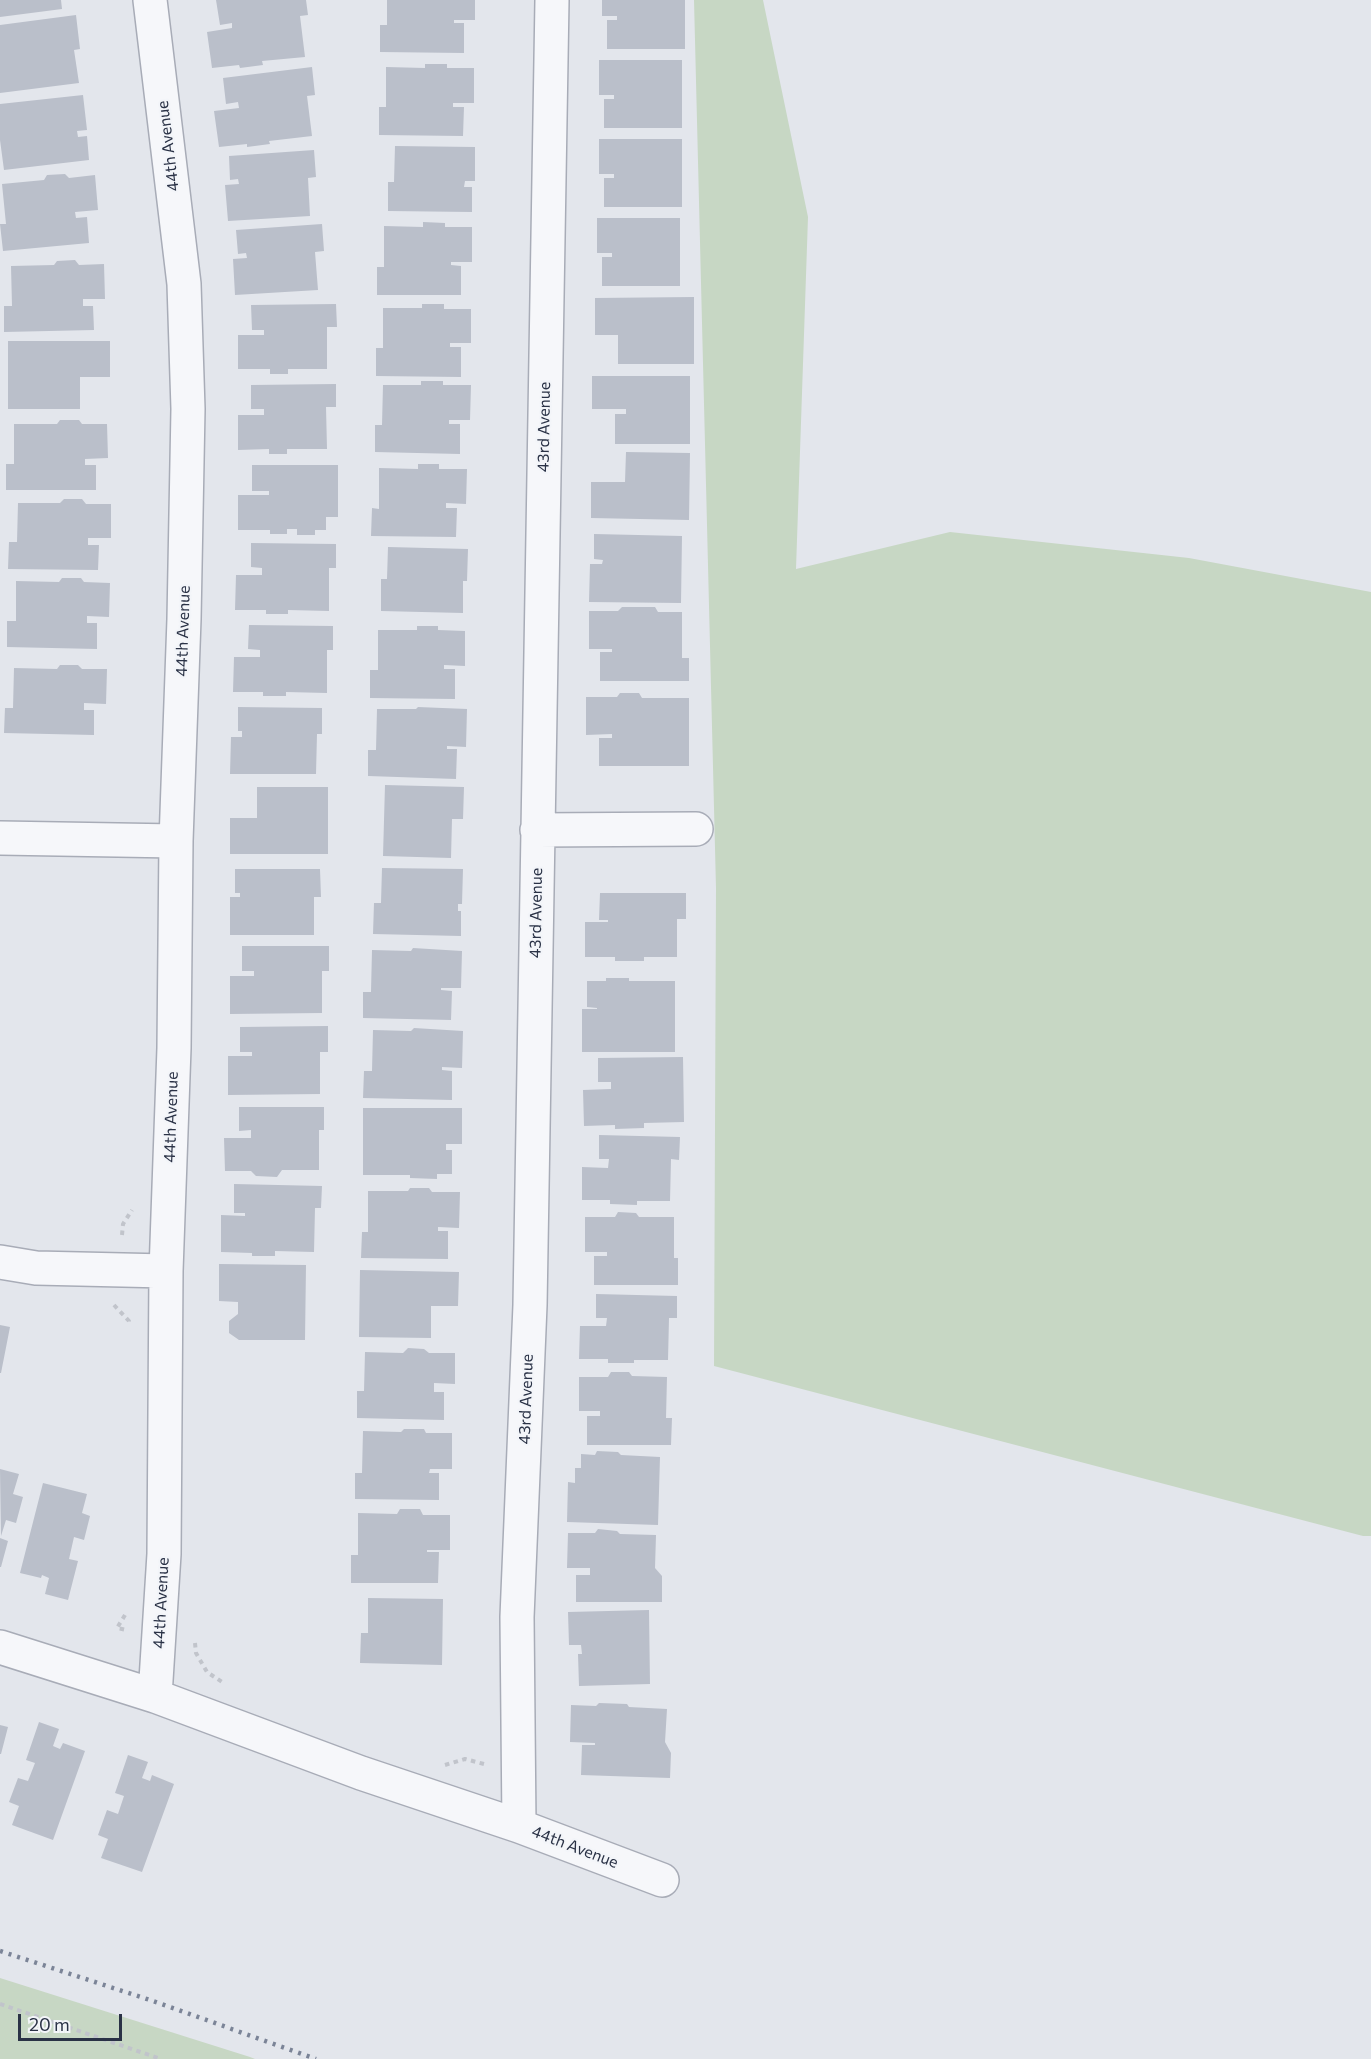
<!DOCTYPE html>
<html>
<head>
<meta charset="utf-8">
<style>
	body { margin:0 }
	#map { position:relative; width:1371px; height:2059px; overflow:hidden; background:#e3e6ec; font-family:Commissioner,sans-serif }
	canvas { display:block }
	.scale { position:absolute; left:18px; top:2014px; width:104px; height:27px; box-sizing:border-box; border:3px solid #2a3246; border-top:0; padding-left:8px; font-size:18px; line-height:21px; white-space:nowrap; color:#2a3246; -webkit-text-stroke:4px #f3f5f9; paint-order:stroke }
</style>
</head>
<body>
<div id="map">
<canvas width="1371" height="2059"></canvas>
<div class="scale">20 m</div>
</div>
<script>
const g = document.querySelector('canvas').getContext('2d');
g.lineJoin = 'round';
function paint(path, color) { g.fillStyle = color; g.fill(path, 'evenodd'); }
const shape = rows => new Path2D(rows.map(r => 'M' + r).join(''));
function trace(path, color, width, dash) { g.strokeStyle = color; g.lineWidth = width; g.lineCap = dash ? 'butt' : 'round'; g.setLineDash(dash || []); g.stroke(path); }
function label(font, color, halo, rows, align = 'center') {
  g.font = font + ' Commissioner,sans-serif'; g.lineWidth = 4.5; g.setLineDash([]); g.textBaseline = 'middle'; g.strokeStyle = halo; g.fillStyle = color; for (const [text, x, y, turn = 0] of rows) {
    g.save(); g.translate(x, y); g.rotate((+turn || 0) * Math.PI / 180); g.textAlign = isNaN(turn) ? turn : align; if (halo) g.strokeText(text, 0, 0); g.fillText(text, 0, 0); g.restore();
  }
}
const green = shape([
	[694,0,763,0,808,217,796,569,950,532,1189,558,1371,592,1371,1536,1363,1536,714,1366,716,888],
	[0,1978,250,2057,255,2059,0,2059]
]);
const building = shape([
	[0,0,61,0,62,9,0,17],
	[216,0,306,0,308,15,300,16,305,57,262,61,263,65,240,68,239,65,212,68,207,32,232,28,232,23,220,25],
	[387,0,475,0,475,20,454,20,454,23,464,23,464,53,380,52,380,25,387,25],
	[602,0,685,0,685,49,607,49,607,20,617,20,617,16,602,16],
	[76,15,80,49,74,50,79,83,0,93,0,25],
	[599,60,682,60,682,128,604,128,604,99,614,99,614,95,599,95],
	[425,64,447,64,447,68,474,68,474,103,453,103,453,107,464,107,463,136,379,135,379,107,386,107,386,67,425,68],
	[312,67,315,95,307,96,312,136,269,141,270,144,247,147,247,144,219,147,214,111,239,108,238,102,226,104,223,78],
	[83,95,87,130,77,131,78,137,87,136,89,160,4,170,0,140,0,104],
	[599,139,682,139,682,207,604,207,604,178,614,178,614,174,599,174],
	[395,146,475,147,475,181,465,181,464,187,472,187,472,212,388,211,388,182,394,182],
	[314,150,316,177,308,178,310,216,228,221,225,185,239,184,238,179,230,180,229,156],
	[65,174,69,178,95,175,98,210,75,212,76,218,87,217,89,243,3,251,0,224,6,224,2,184,44,180,47,175],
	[597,218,680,218,680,286,602,286,602,257,612,257,612,253,597,253],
	[423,222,445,223,445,227,472,227,472,262,451,262,451,265,461,266,461,295,377,295,377,267,384,267,384,226,423,227],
	[322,224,324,251,315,252,318,290,235,295,233,259,247,258,246,253,238,254,236,230],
	[75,260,79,265,104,264,105,299,83,299,83,306,93,306,94,330,4,332,4,306,12,306,11,266,54,265,57,261],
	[694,297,694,364,618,364,618,335,595,335,595,298],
	[336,304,337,327,327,327,327,369,288,369,288,374,270,374,270,369,238,369,238,335,264,335,264,330,252,330,251,305],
	[422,304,444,304,444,309,471,309,471,343,450,343,450,347,461,347,461,377,376,376,376,348,383,348,383,308,422,308],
	[8,341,110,341,110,377,80,377,80,409,8,409],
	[592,376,690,376,690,444,615,444,615,414,626,414,626,409,592,409],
	[421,381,443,381,443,385,471,385,470,420,449,420,449,424,460,424,460,454,375,452,375,425,382,425,383,385,421,385],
	[336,384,336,407,326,407,327,449,287,449,287,454,269,454,269,449,238,450,238,415,264,415,264,409,251,409,251,385],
	[60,420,79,420,82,424,107,424,108,458,85,459,85,465,96,465,96,490,6,490,6,464,14,464,14,424,57,424],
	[626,452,690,453,689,520,591,518,591,482,625,482],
	[418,464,439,464,439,469,467,469,466,504,446,503,446,508,457,508,456,537,371,536,372,508,379,509,379,468,418,469],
	[252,465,338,465,338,517,326,517,326,530,315,530,315,535,297,535,297,529,287,529,287,534,270,534,270,530,238,530,238,495,269,495,269,491,252,491],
	[64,499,82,499,86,504,111,504,111,538,88,538,88,545,99,545,98,570,8,569,9,542,17,542,18,503,60,503],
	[594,534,682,536,681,603,589,602,590,564,602,564,603,560,594,559],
	[251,543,336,544,336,568,329,568,329,611,288,610,288,614,266,614,266,610,235,610,236,575,262,575,262,568,251,567],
	[388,547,468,549,467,581,463,581,463,613,381,611,381,579,387,579],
	[62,578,81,578,84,582,110,583,109,617,87,616,87,623,97,623,97,649,7,647,7,621,16,621,16,581,59,582],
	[622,607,655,607,658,612,682,612,682,658,689,658,689,681,600,681,600,652,612,652,612,649,589,649,589,611,618,611],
	[249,625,333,626,333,650,327,650,327,693,286,692,286,696,263,696,263,692,233,692,234,657,260,657,260,650,248,649],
	[417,626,438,626,438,630,465,631,465,666,444,665,444,669,455,669,455,699,370,698,370,670,378,670,378,630,417,630],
	[60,665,78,665,82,669,107,669,106,704,84,703,84,710,94,710,94,735,4,733,5,708,13,708,14,668,57,669],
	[620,693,639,693,642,698,689,698,689,766,599,766,599,738,612,738,612,734,586,735,586,697,617,697],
	[238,707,322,708,322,734,317,734,316,774,230,774,231,737,242,737,242,731,238,731],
	[418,707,467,709,466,747,447,746,447,749,457,749,456,779,368,776,368,750,376,750,377,709,416,709],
	[385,785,464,787,463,819,452,819,451,858,383,856],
	[257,787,328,787,328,854,230,854,230,818,257,818],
	[382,868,463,869,462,904,458,904,458,911,461,911,461,936,373,934,374,903,381,903],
	[235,869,320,869,321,897,314,897,314,935,230,935,230,897,240,897,240,893,235,893],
	[600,893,686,893,686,919,677,919,677,957,644,957,644,961,615,961,615,957,585,957,585,922,608,922,608,920,599,920],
	[242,946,329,946,329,971,322,971,322,1013,230,1014,230,976,254,976,254,971,242,971],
	[413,948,462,951,461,988,441,988,441,990,452,991,451,1020,363,1018,363,992,371,992,372,950,411,951],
	[606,978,629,978,629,981,675,981,675,1052,582,1052,582,1009,597,1009,597,1008,587,1007,587,981,606,981],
	[328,1026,328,1052,320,1052,320,1094,228,1095,228,1056,252,1056,252,1052,240,1052,240,1027],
	[414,1028,463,1031,462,1068,442,1067,442,1070,452,1071,452,1100,363,1098,364,1071,372,1071,373,1030,411,1031],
	[683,1057,684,1122,644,1123,644,1128,615,1129,615,1125,584,1126,583,1090,611,1089,611,1082,598,1082,598,1058],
	[239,1107,324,1107,324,1130,319,1130,319,1170,282,1170,277,1177,256,1176,251,1171,225,1171,224,1138,251,1138,251,1130,239,1131],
	[363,1108,462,1108,462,1144,446,1144,446,1150,452,1150,452,1174,437,1174,437,1179,410,1178,410,1175,363,1175],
	[599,1135,680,1137,679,1160,671,1159,670,1201,637,1201,637,1205,610,1204,610,1200,582,1200,582,1167,608,1168,609,1159,599,1159],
	[234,1184,322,1186,321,1208,315,1208,314,1252,275,1251,275,1256,252,1256,252,1253,221,1252,221,1215,245,1216,245,1213,234,1213],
	[410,1188,429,1188,432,1192,460,1192,459,1228,438,1227,438,1231,448,1231,448,1259,361,1258,362,1232,368,1232,368,1191,408,1191],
	[618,1212,636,1213,639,1217,674,1217,674,1258,678,1258,678,1285,594,1285,594,1256,607,1256,607,1252,585,1252,585,1217,615,1217],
	[219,1264,306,1265,305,1340,239,1340,229,1333,229,1321,238,1314,238,1302,219,1301],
	[360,1270,459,1272,458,1306,431,1306,431,1338,359,1337],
	[596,1294,677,1296,677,1318,669,1318,668,1360,634,1360,634,1363,608,1363,608,1359,579,1359,580,1326,606,1326,607,1318,596,1318],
	[0,1325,10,1327,1,1373,0,1373],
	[408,1348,424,1349,429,1353,455,1353,455,1384,434,1383,434,1392,444,1392,444,1420,357,1418,357,1391,364,1391,365,1352,403,1353],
	[611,1372,629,1372,632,1376,667,1377,666,1418,672,1418,671,1445,587,1445,587,1416,600,1416,600,1411,579,1411,579,1377,608,1377],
	[404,1429,424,1429,426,1433,452,1433,452,1469,430,1469,429,1473,439,1473,439,1500,355,1499,355,1473,362,1473,363,1431,401,1432],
	[597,1451,618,1452,621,1455,660,1457,658,1525,567,1522,568,1482,575,1483,575,1468,581,1468,581,1454,595,1455],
	[0,1469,19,1474,13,1494,23,1497,16,1523,6,1520,1,1536],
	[43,1483,87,1494,82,1513,90,1516,84,1540,74,1537,69,1559,78,1561,68,1600,45,1594,49,1578,42,1575,41,1578,20,1573],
	[400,1509,420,1509,423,1515,450,1515,450,1550,427,1550,427,1552,439,1552,438,1583,351,1583,351,1555,358,1555,358,1513,397,1514],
	[598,1529,617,1531,620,1534,656,1535,655,1568,662,1576,662,1602,576,1602,576,1575,590,1575,590,1568,567,1568,568,1533,595,1533],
	[0,1538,8,1541,1,1567,0,1567],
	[368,1598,443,1599,442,1665,360,1663,361,1633,368,1633],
	[649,1610,650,1684,579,1686,578,1654,582,1654,581,1645,569,1645,568,1612],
	[599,1703,627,1704,629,1707,667,1709,665,1742,671,1753,670,1778,581,1775,582,1745,595,1745,595,1743,570,1742,571,1705,596,1706],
	[39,1722,59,1729,53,1746,60,1749,63,1743,85,1751,53,1840,12,1825,19,1806,9,1802,18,1778,28,1781,35,1763,26,1760],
	[0,1725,8,1727,1,1754,0,1754],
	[128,1755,148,1762,142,1778,150,1781,152,1775,174,1784,142,1872,101,1858,108,1839,98,1835,107,1810,118,1814,124,1796,115,1793]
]);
const path = shape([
	[122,1235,123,1224,132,1210],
	[114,1305,129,1321,129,1324],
	[125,1615,117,1628,127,1630],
	[195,1643,196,1653,207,1672,222,1682],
	[445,1765,465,1759,484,1764],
	[0,2004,161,2059]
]);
const minor = shape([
	[150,0,184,284,188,409,184,619,176,841,174,1048,166,1271,164,1554,155,1696,361,1773,519,1826,662,1880],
	[537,830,696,829],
	[0,838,176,841],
	[0,1262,36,1268,166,1271],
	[0,1647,155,1696],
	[519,1826,517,1617,530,1305,552,0]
]);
const rail = shape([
	[0,1951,153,2001,316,2059]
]);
const streetNames = [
	["44th Avenue",168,146,-97],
	["43rd Avenue",544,427,-89],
	["44th Avenue",183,631,-88],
	["43rd Avenue",536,913,-89],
	["44th Avenue",171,1117,-88],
	["43rd Avenue",526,1399,-88],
	["44th Avenue",161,1603,-87],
	["44th Avenue",575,1847,21]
];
paint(green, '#c7d7c4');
paint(building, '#babfca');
trace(minor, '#a8acb7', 36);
trace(path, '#c1c4cb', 4, [4.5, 4.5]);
trace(minor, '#f6f7fa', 33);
trace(rail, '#7b8497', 4.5, [3, 6]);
label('16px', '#2a3246', '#f3f5f9', streetNames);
</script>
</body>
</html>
